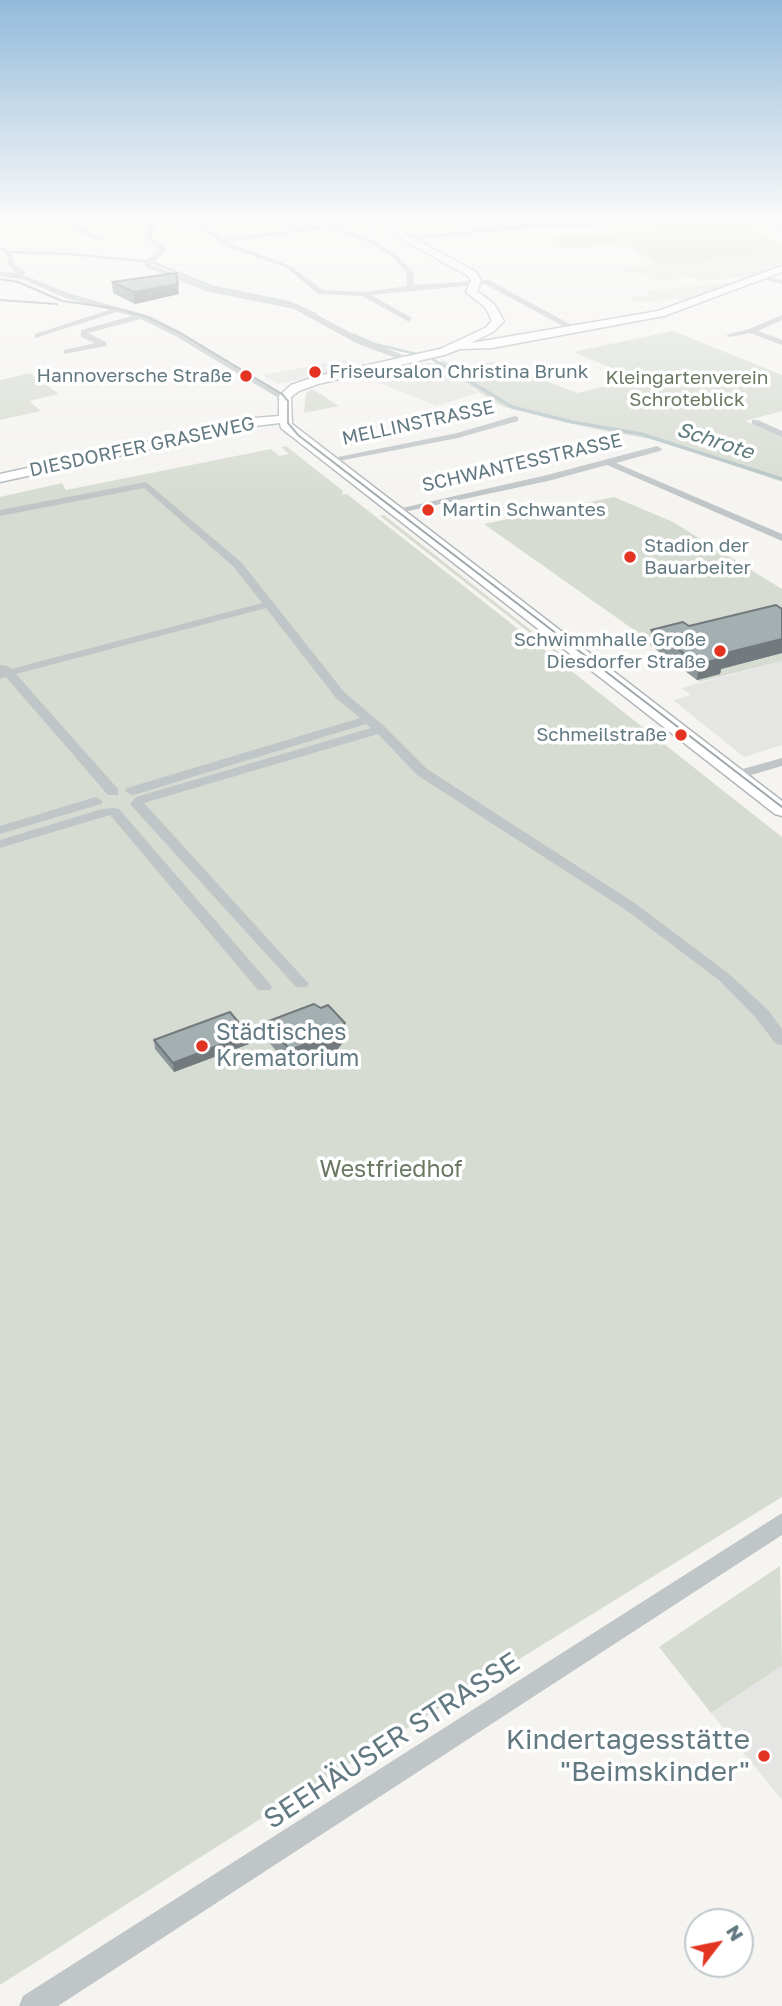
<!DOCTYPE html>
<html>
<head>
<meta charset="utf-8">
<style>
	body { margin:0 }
	#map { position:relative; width:782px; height:2006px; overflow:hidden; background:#f5f4f1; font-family:"Golos Text",sans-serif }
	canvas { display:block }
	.north { position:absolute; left:684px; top:1908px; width:70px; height:70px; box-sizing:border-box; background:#fff; border:2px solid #c1c9cd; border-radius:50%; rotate:58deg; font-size:19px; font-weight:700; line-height:28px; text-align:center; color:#637982 }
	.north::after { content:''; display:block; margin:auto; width:24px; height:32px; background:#e33422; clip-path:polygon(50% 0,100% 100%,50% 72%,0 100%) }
</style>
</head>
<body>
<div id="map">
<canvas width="782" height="2006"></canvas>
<div class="north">N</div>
</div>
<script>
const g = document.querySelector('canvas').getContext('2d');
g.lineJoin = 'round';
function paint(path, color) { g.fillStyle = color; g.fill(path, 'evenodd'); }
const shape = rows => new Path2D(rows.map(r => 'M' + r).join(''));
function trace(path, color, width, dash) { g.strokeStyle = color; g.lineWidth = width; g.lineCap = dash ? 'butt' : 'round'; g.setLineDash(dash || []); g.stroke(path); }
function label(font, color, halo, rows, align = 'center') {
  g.font = font + ' "Golos Text",sans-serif'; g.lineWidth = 7; g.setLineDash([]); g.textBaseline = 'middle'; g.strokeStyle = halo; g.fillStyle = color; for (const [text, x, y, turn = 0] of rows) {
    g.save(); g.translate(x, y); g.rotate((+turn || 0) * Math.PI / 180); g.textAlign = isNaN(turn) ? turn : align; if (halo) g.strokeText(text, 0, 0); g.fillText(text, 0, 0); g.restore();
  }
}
const built = shape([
	[782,253,782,266,756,276,700,281,695,278,654,281,642,273,626,272,621,268],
	[742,281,700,297,636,303,629,297,649,295,645,291],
	[344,360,359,367,278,384,262,375],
	[422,363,433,363,478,393,436,406,377,382,389,379,377,372],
	[782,661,782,745,744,757,673,700,691,695,681,688],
	[782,1666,782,1800,711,1713]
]);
const green = shape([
	[736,222,782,245,782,253,658,265,623,242,563,248,549,239],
	[673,331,782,375,782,411,745,421,782,437,782,482,659,440,609,432,501,406,433,363,445,361,456,368,494,362,578,393,636,378,573,352],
	[30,373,59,394,29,401,41,411,0,420,0,380],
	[310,390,314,390,339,406,304,413,306,394],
	[286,446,343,491,342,495,347,494,782,837,782,1497,273,1811,0,1985,0,497,62,483,66,490,271,449,279,456,289,454,281,447],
	[614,497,673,522,782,589,782,661,699,682,644,637,484,524],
	[384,515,570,661,567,662,380,516],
	[780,1566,782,1666,711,1713,659,1647]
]);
const streamFar1 = shape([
	[0,248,8,252,71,254,152,262,213,287,288,302,315,314],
	[354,335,374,344,429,357,444,366]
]);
const stream = shape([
	[441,364,512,407,572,422,641,434,782,479]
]);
const street = shape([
	[73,217,202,223,223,239,307,228,365,217,367,220,336,226,376,242,397,255,413,272,414,285,489,280,579,329,572,331,485,284,371,295,412,318,409,322,362,296,318,294,287,268,225,246,200,227,157,224,151,236,167,250,151,265,210,287,299,305,364,340,413,359,410,363,358,344,294,309,205,291,146,267,144,262,160,250,144,236,151,224,79,219,76,221,78,227,103,238,101,241,73,229,70,221,73,217],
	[328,228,372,244,393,257,406,272,407,286,364,292,323,290,291,266,227,242,328,228],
	[669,217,690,217,583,228,527,228,407,240,404,238,527,224,583,224,669,217],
	[753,217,761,217,782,226,782,230,753,217],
	[9,251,12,253,15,265,26,273,23,275,71,294,150,316,183,333,289,398,282,400,177,337,141,319,88,333,106,342,106,346,64,354,64,350,95,343,81,337,81,330,132,316,117,312,35,338,35,334,109,310,65,298,25,280,0,276,0,272,17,273,9,266,6,253,9,251],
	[760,274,782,280,782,284,760,278,760,274],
	[782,315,782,320,758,331,782,340,782,345,750,333,730,337,726,335,749,329,782,315],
	[515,416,518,417,518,421,458,438,328,463,323,460,457,433,515,416],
	[752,420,758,420,782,431,782,437,752,424,752,420],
	[657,446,662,449,660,451,616,463,782,534,782,541,607,465,548,481,394,514,389,511,547,475,657,446],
	[146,482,242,563,344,692,384,726,427,769,636,904,729,974,768,1010,782,1029,782,1045,776,1044,756,1018,719,980,626,910,417,775,378,734,144,803,309,984,306,987,296,987,130,804,136,797,371,728,366,724,137,794,132,795,125,791,127,788,360,718,336,698,266,608,16,674,118,789,118,795,108,795,6,677,0,679,0,665,8,666,11,669,262,603,234,567,144,488,0,516,0,510,146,482],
	[782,758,782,766,737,779,730,775,732,772,782,758],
	[96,797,103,801,101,804,0,834,0,826,96,797],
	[114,808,119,809,270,984,272,987,270,990,258,990,110,815,0,848,0,840,102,809,114,808],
	[782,1513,782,1535,58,2006,19,2006,23,1996,782,1513]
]);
const secondary = shape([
	[355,217,366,217,397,229,476,272,481,281,477,291,494,304,504,321,493,332,471,343,658,311,782,266,782,272,664,316,492,348,460,349,444,355,318,384,299,391,291,397,292,424,782,801,782,816,775,814,281,428,280,423,255,426,0,482,0,474,255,418,279,416,279,396,291,385,314,377,440,349,485,328,492,321,486,308,466,292,471,281,468,276,391,233,355,217]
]);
const tram = shape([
	[0,279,18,282,62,301,113,308,144,316,178,332,282,394,288,401,288,423,298,435,782,807],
	[0,300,57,304]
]);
const wall = shape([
	[112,282,179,294,135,304,113,293],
	[782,609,782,653,721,669,720,674,697,680,650,645,651,630,689,626],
	[266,1022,345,1023,345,1040,337,1050,291,1068,267,1040],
	[248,1034,249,1044,174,1072,155,1049,154,1040]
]);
const shadedWall = shape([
	[178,284,179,294,135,304,134,292],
	[782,639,782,653,721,669,720,674,697,680,699,664,718,655],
	[345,1023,345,1040,337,1050,291,1068,290,1050],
	[248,1034,249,1044,174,1072,173,1063]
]);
const building = shape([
	[176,273,178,284,134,292,112,282,176,273],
	[776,605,782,609,782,639,718,655,723,658,699,664,651,630,683,622,689,626,776,605],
	[314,1004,321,1008,328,1005,345,1023,337,1032,290,1050,266,1022,314,1004],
	[230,1012,248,1034,173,1063,154,1040,230,1012]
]);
const markers = [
	[315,372,7,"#e33422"],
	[246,376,7,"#e33422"],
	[428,510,7,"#e33422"],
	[630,557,7,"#e33422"],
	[720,651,7,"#e33422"],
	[681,735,7,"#e33422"],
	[202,1046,7,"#e33422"],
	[764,1756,7,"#e33422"]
];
const farPoinames = [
	["Friseursalon Christina Brunk",329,372],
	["Hannoversche Straße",232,376,"right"],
	["Martin Schwantes",442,510],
	["Stadion der",644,546],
	["Bauarbeiter",644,568],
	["Schwimmhalle Große",706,640,"right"],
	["Diesdorfer Straße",706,662,"right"],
	["Schmeilstraße",667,735,"right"]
];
const farParknames = [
	["Kleingartenverein",687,378],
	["Schroteblick",687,400]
];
const farStreetnames = [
	["MELLINSTRASSE",418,423,-12],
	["DIESDORFER GRASEWEG",142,447,-12],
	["SCHWANTESSTRASSE",522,463,-13]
];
const farWaternames = [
	["Schrote",715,441,18]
];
const poiNames = [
	["Städtisches",216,1033],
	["Krematorium",216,1059]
];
const parkNames = [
	["Westfriedhof",391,1170]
];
const nearPoinames = [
	["Kindertagesstätte",750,1740],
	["\"Beimskinder\"",750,1772]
];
const nearStreetnames = [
	["SEEHÄUSER STRASSE",392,1741,-33]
];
paint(built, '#e5e6e4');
paint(green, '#d7dcd2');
trace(streamFar1, '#b5c4c6', 2.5);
trace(stream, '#b5c4c6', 3.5);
trace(secondary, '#b2b9bc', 3);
paint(street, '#c0c5c7');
paint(secondary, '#fff');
trace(tram, '#9ea7ab', 2);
paint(wall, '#8d9699');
paint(shadedWall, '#737a7d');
paint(building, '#a4afb2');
trace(building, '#737a7d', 2);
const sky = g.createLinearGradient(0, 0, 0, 497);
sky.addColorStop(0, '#93bada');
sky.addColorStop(0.44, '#fafaf9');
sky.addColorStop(1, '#fafaf900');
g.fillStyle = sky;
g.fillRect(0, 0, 782, 497);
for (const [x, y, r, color] of markers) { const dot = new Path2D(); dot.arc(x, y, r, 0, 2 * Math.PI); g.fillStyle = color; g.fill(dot); trace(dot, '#fff', 2.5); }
label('19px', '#637982', '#fff', farPoinames, 'left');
label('19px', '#6a7962', '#fff', farParknames);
label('19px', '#637982', '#fff', farStreetnames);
label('italic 21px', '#5f7b7f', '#fff', farWaternames);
label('23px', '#637982', '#fff', poiNames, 'left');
label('23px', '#6a7962', '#fff', parkNames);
label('28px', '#637982', '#fff', nearPoinames, 'right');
label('28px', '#637982', '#fff', nearStreetnames);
</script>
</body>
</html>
